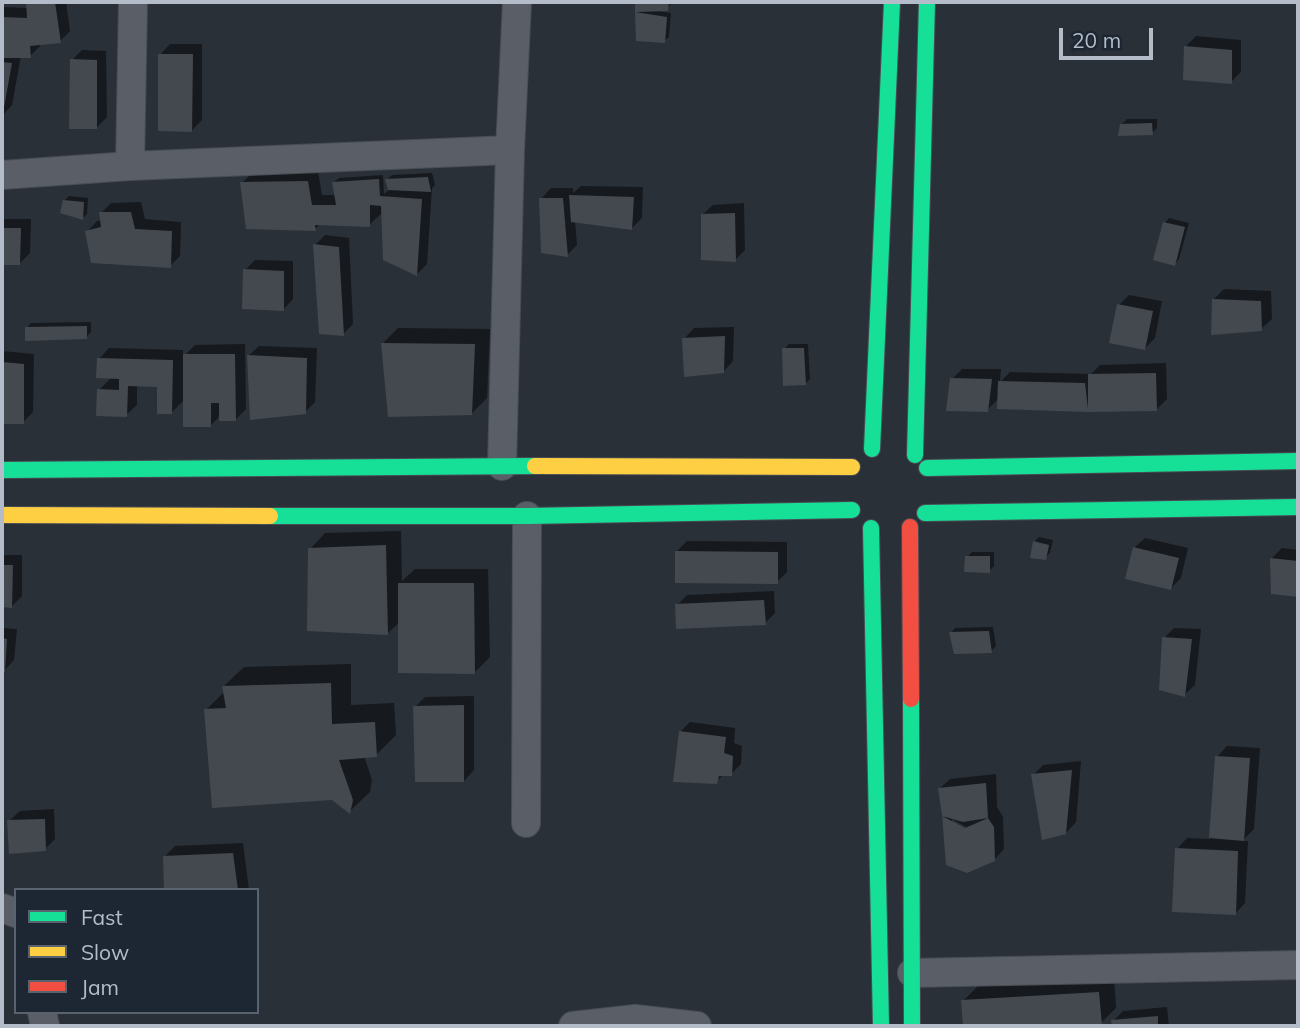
<!DOCTYPE html>
<html>
<head>
<meta charset="utf-8">
<style>
	body { margin:0 }
	#map { position:relative; width:1300px; height:1028px; overflow:hidden; background:#2a3038; font-family:Mulish,sans-serif }
	canvas { display:block }
	.frame { position:absolute; inset:0; border:4px solid #b4bcc9; pointer-events:none }
	.legend { position:absolute; left:14px; top:888px; width:245px; height:126px; box-sizing:border-box; background:#1d2633; border:2px solid #59626f; margin:0; padding:9px 12px; list-style:none; font-size:21px; color:#b4bcc9 }
	.legend li { display:flex; align-items:center; gap:14px; height:35px }
	.legend b { width:35px; border:2px solid #59626f }
	.scale { position:absolute; left:1059px; top:28px; width:94px; height:32px; box-sizing:border-box; border:4px solid #b4bcc9; border-top:0; padding-left:9px; font-size:21px; line-height:24px; white-space:nowrap; color:#b4bcc9; -webkit-text-stroke:5px #1d2633; paint-order:stroke }
</style>
</head>
<body>
<div id="map">
<canvas width="1300" height="1028"></canvas>
<div class="frame"></div>
<ul class="legend">
<li><b style="height:9px;background:#16e098"></b>Fast</li>
<li><b style="height:9px;background:#ffcf43"></b>Slow</li>
<li><b style="height:9px;background:#f24e42"></b>Jam</li>
</ul>
<div class="scale">20 m</div>
</div>
<script>
const g = document.querySelector('canvas').getContext('2d');
g.lineJoin = 'round';
function paint(path, color) { g.fillStyle = color; g.fill(path, 'evenodd'); }
const shape = rows => new Path2D(rows.map(r => 'M' + r).join(''));
function trace(path, color, width, dash) { g.strokeStyle = color; g.lineWidth = width; g.lineCap = dash ? 'butt' : 'round'; g.setLineDash(dash || []); g.stroke(path); }
const shadow = shape([
	[28,2,66,2,70,31,60,41,40,43,40,46,30,56,21,56,12,105,2,116,2,7,28,8],
	[636,2,672,2,667,9,659,11,671,13,669,37,664,41,637,13],
	[1196,36,1241,40,1241,72,1231,82,1186,46],
	[170,44,202,44,202,120,192,130,160,55],
	[82,50,106,51,107,117,96,128,72,60],
	[1127,119,1157,119,1157,128,1152,133,1122,124],
	[318,171,322,195,336,195,334,182,339,178,383,175,384,194,390,189,387,179,392,175,432,173,435,185,432,188,427,264,417,274,383,212,369,225,320,224,315,229,242,183,252,173],
	[581,186,643,187,642,218,631,229,575,221,577,245,567,255,541,199,551,188,573,188,573,193],
	[69,196,88,198,87,214,83,218,64,201],
	[141,202,145,219,181,222,180,256,170,266,87,232,97,221,102,220,101,213,111,203],
	[744,203,745,250,735,260,702,215,713,205],
	[1169,218,1189,223,1179,259,1175,264,1165,223],
	[2,219,31,219,30,253,20,263,2,263],
	[325,235,349,238,353,324,343,334,315,245],
	[255,260,293,261,293,299,283,310,245,270],
	[1224,289,1271,291,1272,319,1261,329,1214,299],
	[1129,295,1162,301,1155,338,1145,348,1119,305],
	[91,322,91,332,86,337,26,328,31,323],
	[734,327,733,361,723,372,684,339,694,328],
	[398,328,490,329,487,398,472,413,383,343],
	[245,344,246,409,236,419,221,415,211,425,185,399,171,413,159,385,137,384,137,405,126,415,99,390,112,377,99,359,109,348,183,350,183,357,195,345],
	[789,344,808,344,810,379,805,384,784,349],
	[259,346,317,348,315,402,305,412,248,356],
	[2,351,34,354,33,412,23,422,2,422],
	[1166,363,1167,399,1157,409,1088,411,999,398,987,410,952,379,962,369,1001,369,1000,382,1010,372,1091,374,1100,365],
	[401,531,402,581,415,569,488,569,490,657,474,673,400,622,388,633,310,549,325,533],
	[1039,537,1053,540,1050,553,1045,558,1034,542],
	[1145,538,1188,548,1181,578,1171,588,1134,548],
	[687,541,787,542,787,572,777,582,677,551],
	[1282,548,1298,550,1298,595,1273,593,1271,559],
	[972,552,994,552,994,566,989,571,967,557],
	[2,555,22,555,22,596,12,606,2,605],
	[774,591,775,613,765,623,677,605,687,595],
	[993,627,996,646,991,651,951,633,955,628],
	[2,628,17,629,14,660,4,671,2,670],
	[1174,628,1201,629,1195,685,1184,695,1164,638],
	[351,664,351,705,394,703,396,735,376,755,364,756,372,780,370,792,350,811,206,710,225,691,224,686,244,667],
	[474,696,474,770,464,781,415,707,425,697],
	[690,722,735,728,734,743,742,746,741,764,731,774,724,774,716,782,680,732],
	[1227,746,1260,748,1254,829,1242,841,1248,841,1245,903,1235,914,1177,849,1187,838,1210,839,1217,757],
	[1081,761,1076,822,1066,833,1033,775,1043,765],
	[996,774,997,807,1003,817,1004,849,994,860,947,864,939,789,950,779],
	[952,819,973,831,972,834,952,823],
	[54,809,55,839,45,849,9,821,20,811],
	[243,843,249,890,166,890,165,856,175,846],
	[1114,978,1116,1008,1101,1023,1045,1026,965,1026,963,1001,978,986],
	[1167,1007,1169,1026,1113,1026,1113,1021,1123,1011]
]);
const building = shape([
	[26,2,55,2,61,43,30,46,31,58,2,58,2,17,27,18],
	[635,2,669,2,668,11,635,12],
	[635,12,667,17,665,43,636,41],
	[1184,46,1232,50,1232,84,1183,80],
	[158,54,193,54,192,132,158,131],
	[70,59,97,60,97,129,69,129],
	[2,62,12,63,3,113,2,113],
	[1152,123,1153,135,1118,136,1120,124],
	[428,177,431,192,388,190,385,179],
	[379,179,380,196,422,199,417,276,383,260,381,206,370,205,370,227,315,225,316,231,246,229,240,182,308,181,312,205,336,205,332,182],
	[569,195,634,197,632,230,571,222],
	[539,198,563,198,568,257,541,253],
	[63,200,84,202,83,220,60,213],
	[99,212,131,212,135,229,172,231,171,268,91,263,85,231,101,227],
	[735,213,736,262,701,260,701,214],
	[1163,222,1185,227,1175,266,1153,260],
	[2,228,21,228,20,265,2,265],
	[313,244,339,247,344,336,319,334],
	[243,269,284,271,284,311,242,309],
	[1212,299,1261,301,1262,331,1211,335],
	[1117,304,1153,311,1145,350,1109,343],
	[87,326,87,339,25,341,25,327],
	[725,336,724,373,684,377,682,338],
	[381,343,475,344,472,415,388,417],
	[782,348,804,348,806,385,783,386],
	[183,354,235,354,236,421,219,421,219,403,211,403,211,427,183,427],
	[247,355,307,358,306,414,250,420],
	[97,358,173,360,172,414,157,414,157,387,128,386,127,417,96,416,97,389,119,390,119,379,96,378],
	[2,362,24,364,24,424,2,424],
	[1156,373,1157,411,1088,412,997,409,998,381,1085,383,1088,409,1088,374],
	[950,378,992,379,988,412,946,411],
	[1033,541,1049,545,1046,560,1030,558],
	[386,545,388,635,307,631,308,548],
	[1133,547,1179,558,1171,590,1125,579],
	[675,551,778,552,778,584,675,583],
	[965,556,990,556,990,573,964,572],
	[1270,558,1298,561,1298,597,1271,594],
	[2,565,13,565,12,608,2,607],
	[398,583,474,583,475,674,398,673],
	[764,600,766,625,676,629,675,604],
	[989,631,992,653,954,654,949,632],
	[1162,637,1192,639,1185,697,1159,690],
	[2,638,7,639,5,672,2,672],
	[331,683,332,724,375,722,377,757,339,760,353,800,350,814,332,800,212,808,204,709,226,708,222,686],
	[464,705,464,782,415,782,413,706],
	[679,731,726,737,724,753,733,756,732,776,719,776,717,784,673,782],
	[1215,756,1250,758,1244,841,1209,838],
	[1072,770,1066,834,1042,840,1031,774],
	[986,783,988,818,994,827,995,861,967,873,946,865,942,816,965,828,988,818,963,822,942,816,938,788],
	[45,819,46,851,9,854,7,820],
	[1175,848,1238,851,1236,915,1172,912],
	[233,853,238,890,164,890,163,856],
	[1099,992,1102,1025,963,1026,961,1000],
	[1158,1016,1158,1026,1112,1026,1111,1020]
]);
const street = shape([
	[130,166,133,2],
	[2,175,130,166,510,150],
	[502,466,510,150,517,2],
	[526,823,527,516],
	[2,908,16,913],
	[912,973,1298,965],
	[42,1012,45,1026],
	[573,1026,635,1019,697,1026]
]);
const fast = shape([
	[872,449,892,2],
	[915,455,927,2],
	[927,468,1298,461],
	[2,470,535,466],
	[925,513,1298,507],
	[270,516,527,516,852,510],
	[871,528,881,1026],
	[911,699,912,1026]
]);
const slow = shape([
	[535,466,852,467],
	[2,515,270,516]
]);
const jam = shape([
	[910,527,911,699]
]);
paint(shadow, '#0007');
paint(building, '#444950');
trace(street, '#484c53', 30);
trace(fast, '#484c53', 18);
trace(slow, '#484c53', 18);
trace(jam, '#484c53', 18);
trace(street, '#5a5e66', 28);
trace(fast, '#16e098', 16);
trace(slow, '#ffcf43', 16);
trace(jam, '#f24e42', 16);
</script>
</body>
</html>
